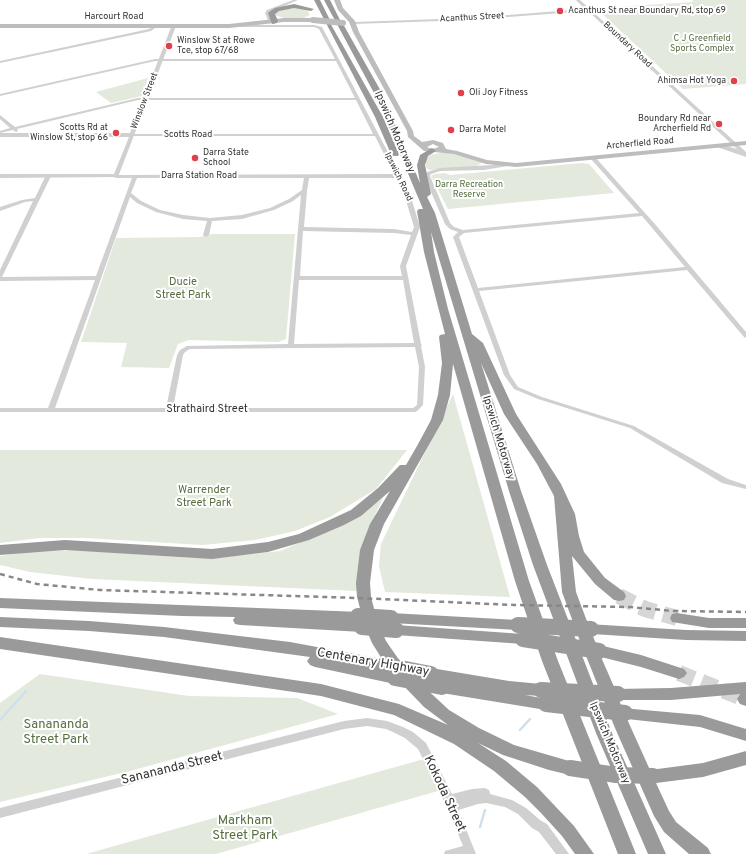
<!DOCTYPE html>
<html>
<head>
<meta charset="utf-8">
<style>
	body { margin:0 }
	canvas { display:block; background:#fff }
</style>
</head>
<body>
<canvas width="746" height="854"></canvas>
<script>
const g = document.querySelector('canvas').getContext('2d');
g.lineJoin = 'round';
function paint(path, color) { g.fillStyle = color; g.fill(path, 'evenodd'); }
const shape = rows => new Path2D(rows.map(r => 'M' + r).join(''));
function trace(path, color, width, dash) { g.strokeStyle = color; g.lineWidth = width; g.lineCap = dash ? 'butt' : 'round'; g.setLineDash(dash || []); g.stroke(path); }
function label(font, color, halo, rows, align = 'center') {
  g.font = font + ' Overpass,sans-serif'; g.lineWidth = 4; g.setLineDash([]); g.textBaseline = 'middle'; g.strokeStyle = halo; g.fillStyle = color; for (const [text, x, y, turn = 0] of rows) {
    g.save(); g.translate(x, y); g.rotate((+turn || 0) * Math.PI / 180); g.textAlign = isNaN(turn) ? turn : align; if (halo) g.strokeText(text, 0, 0); g.fillText(text, 0, 0); g.restore();
  }
}
const green = shape([
	[692,0,746,0,746,84,683,89,596,8,693,2],
	[291,7,307,10,310,15,303,18,284,18,275,15,274,13,278,10],
	[148,78,142,96,111,103,96,92],
	[446,152,459,155,482,162,476,167,430,170,426,168,426,159,430,155],
	[582,163,589,164,614,193,448,209,431,176,435,174,445,173,450,175],
	[213,234,295,234,286,339,278,342,189,340,178,344,169,368,121,367,127,343,81,342,116,238,199,237],
	[453,394,510,597,385,592,379,566,381,544],
	[0,450,407,450,376,489,330,517,295,531,255,540,202,545,86,538,39,538,0,543],
	[383,498,367,532,357,591,92,579,30,572,0,565,0,556,28,552,73,550,194,558,226,557,280,551,327,531],
	[40,674,189,696,297,698,338,714,130,771,0,802,0,703],
	[424,759,438,791,216,854,86,854]
]);
const stream = shape([
	[0,720,26,691],
	[520,730,530,719],
	[480,827,485,810]
]);
const motorwayTunnel = shape([
	[619,596,645,609,677,618],
	[679,673,745,699]
]);
const minor = shape([
	[293,0,298,0,270,12,271,18,275,22,275,24,273,24,268,20,265,13,267,10,293,0],
	[151,25,155,28,151,31,0,63,0,61,149,29,151,28,149,26,151,25],
	[240,25,314,25,322,27,410,194,420,227,406,266,421,344,422,345,421,346,425,367,423,405,417,411,415,412,0,412,0,408,48,408,95,280,0,281,0,270,33,201,25,202,0,211,0,207,22,200,35,198,46,175,51,176,2,277,96,276,132,178,116,178,114,177,114,175,394,174,375,136,132,136,130,135,132,134,373,134,356,100,138,100,17,129,18,131,16,132,13,130,0,133,0,131,10,128,0,119,0,115,15,127,138,98,355,98,336,61,155,61,0,96,0,94,155,59,335,59,319,29,314,27,239,27,239,25,240,25],
	[137,178,304,178,302,190,289,199,270,208,242,215,210,218,183,215,160,210,141,201,131,193,137,178],
	[309,178,396,178,404,194,414,227,412,232,394,229,304,227,307,191,309,178],
	[301,195,288,344,187,346,180,350,177,355,166,408,55,408,130,197,137,203,156,212,183,219,207,221,203,235,206,237,209,235,212,221,242,219,274,210,293,201,301,195],
	[303,231,394,233,411,235,400,266,402,276,300,276,303,231],
	[299,280,403,280,414,343,294,344,299,280],
	[415,347,419,367,417,405,413,408,173,408,183,355,185,352,190,349,415,347],
	[591,157,595,157,654,223,746,332,746,338,744,337,687,270,479,291,510,375,518,387,542,397,634,426,728,479,746,485,746,489,722,483,630,428,538,399,514,389,504,375,453,237,458,232,450,229,445,224,424,176,427,172,440,168,510,164,510,165,508,166,484,170,440,171,431,174,430,176,450,223,454,227,463,230,639,213,591,159,591,157],
	[642,216,685,267,478,288,459,237,464,233,642,216],
	[452,803,456,804,457,807,476,854,444,854,445,851,463,846,447,807,448,804,452,803]
]);
const tertiary = shape([
	[576,0,580,0,746,152,746,157,717,147,716,146,719,144,737,149,588,11,469,20,354,24,352,23,354,22,469,18,585,9,576,0],
	[172,25,176,26,118,177,0,178,0,174,114,174,129,137,0,137,0,133,130,133,172,25],
	[367,718,387,721,403,727,413,732,426,743,452,794,472,789,485,788,489,790,490,794,512,800,526,808,540,820,547,824,569,854,556,854,539,832,532,828,518,814,505,807,486,803,478,804,452,812,448,810,418,749,405,738,395,733,386,729,367,726,344,729,0,818,0,808,344,721,367,718]
]);
const secondary = shape([
	[334,0,340,0,343,8,355,21,359,32,413,131,414,136,422,142,433,140,443,143,446,149,457,151,487,160,516,163,746,141,746,145,516,167,486,164,454,154,424,151,408,137,407,131,353,32,349,22,338,10,334,0],
	[433,144,439,147,432,149,427,147,433,144],
	[284,18,313,18,316,20,313,22,284,22,229,28,0,28,0,24,229,24,284,18]
]);
const motorway = shape([
	[314,0,320,0,330,20,329,21,383,117,399,154,398,156,392,156,391,154,375,117,314,0],
	[324,0,330,0,341,22,343,24,382,93,420,183,417,165,420,155,432,148,436,151,428,156,425,165,431,194,427,197,435,213,472,334,483,343,516,414,561,484,575,514,579,536,584,552,605,578,624,592,626,596,624,600,619,601,614,600,595,584,572,556,576,592,588,624,686,630,746,631,746,641,686,640,592,634,597,646,599,645,641,655,684,669,687,673,684,677,679,679,641,667,601,657,615,689,671,688,746,682,746,706,740,704,737,699,740,694,671,700,619,700,622,708,700,715,746,729,746,741,700,727,627,719,650,770,703,763,746,751,746,765,703,777,656,783,669,811,676,822,708,848,711,854,689,854,664,832,654,816,615,728,580,641,562,592,554,496,537,464,504,414,481,363,521,491,547,565,612,733,666,854,648,854,596,733,533,565,509,491,431,232,434,252,448,309,529,581,558,661,636,854,618,854,542,661,515,581,453,364,450,395,443,420,384,524,374,550,370,583,371,597,377,620,386,641,406,670,449,710,479,728,514,745,576,763,578,768,576,773,570,775,549,770,503,755,478,743,506,761,537,787,574,826,594,854,575,854,562,836,541,813,525,797,494,771,454,744,394,715,321,696,0,649,0,637,321,684,399,704,448,725,424,707,400,682,395,684,315,667,310,665,307,661,310,657,164,637,89,631,0,627,0,617,89,621,164,627,290,642,382,659,372,643,367,631,362,632,240,625,235,624,233,620,235,617,182,616,0,608,0,598,361,612,357,597,356,583,360,550,370,524,390,491,361,516,344,525,309,540,268,552,212,559,65,550,0,555,0,545,65,540,212,549,268,542,299,534,351,510,378,488,400,465,406,465,417,446,431,420,438,395,442,363,439,337,440,335,445,334,424,252,417,211,419,209,423,209,374,93,324,0],
	[294,4,314,9,311,11,294,8,279,11,275,14,278,21,277,23,272,24,268,13,269,12,275,8,294,4],
	[391,613,518,620,523,621,525,625,523,629,518,630,391,623,386,622,384,618,386,614,391,613],
	[677,613,709,618,746,618,746,628,709,628,672,622,670,618,672,614,677,613],
	[396,625,523,634,528,635,530,639,528,643,523,644,396,635,391,634,389,630,391,626,396,625],
	[431,668,509,681,541,684,546,686,549,690,546,694,541,696,525,695,552,700,554,704,552,708,546,710,442,693,437,691,434,687,437,683,441,681,426,678,423,674,426,670,431,668]
]);
const rail = shape([
	[0,574,37,584,100,590,358,598,514,605,630,607,673,611,746,612]
]);
const secondaryBridge = shape([
	[313,20,343,23]
]);
const motorwayBridge = shape([
	[358,616,391,618],
	[518,625,591,629],
	[362,627,396,630],
	[523,639,599,651],
	[385,665,431,674],
	[395,678,442,687],
	[541,690,618,694],
	[546,704,625,713],
	[570,768,616,775,653,776]
]);
const markers = [
	[560,11,4,"#df404c"],
	[169,46,4,"#df404c"],
	[734,81,4,"#df404c"],
	[461,93,4,"#df404c"],
	[719,124,4,"#df404c"],
	[451,130,4,"#df404c"],
	[116,133,4,"#df404c"],
	[195,158,4,"#df404c"]
];
const farPoinames = [
	["Acanthus St near Boundary Rd, stop 69",568,11],
	["Winslow St at Rowe",177,41],
	["Tce, stop 67/68",177,51],
	["Ahimsa Hot Yoga",726,81,"right"],
	["Oli Joy Fitness",469,93],
	["Boundary Rd near",711,119,"right"],
	["Archerfield Rd",711,129,"right"],
	["Scotts Rd at",108,128,"right"],
	["Winslow St, stop 66",108,138,"right"],
	["Darra Motel",459,130],
	["Darra State",203,153],
	["School",203,163]
];
const farStreetnames = [
	["Harcourt Road",114,17],
	["Acanthus Street",472,18,-3],
	["Boundary Road",627,45,43],
	["Winslow Street",145,101,-69],
	["Scotts Road",188,135],
	["Archerfield Road",640,144,-5],
	["Darra Station Road",199,176],
	["Ipswich Road",398,177,64]
];
const farParknames = [
	["C J Greenfield",702,39],
	["Sports Complex",702,49],
	["Darra Recreation",469,185],
	["Reserve",469,195]
];
const streetNames = [
	["Ipswich Motorway",394,132,67],
	["Strathaird Street",207,410],
	["Ipswich Motorway",498,438,73],
	["Ipswich Motorway",609,743,67]
];
const parkNames = [
	["Ducie",183,283],
	["Street Park",183,296],
	["Warrender",204,491],
	["Street Park",204,504]
];
const nearStreetnames = [
	["Centenary Highway",373,663,10],
	["Sanananda Street",172,769,-14],
	["Kokoda Street",444,794,65]
];
const nearParknames = [
	["Sanananda",56,725],
	["Street Park",56,740],
	["Markham",245,821],
	["Street Park",245,836]
];
paint(green, '#e3e9dc');
trace(stream, '#cde0eb', 2.5);
trace(motorwayTunnel, '#d6d6d6', 16, [16, 8]);
paint(minor, '#d0d0d0');
paint(tertiary, '#d0d0d0');
paint(secondary, '#bdbdbd');
paint(motorway, '#9a9a9a');
trace(rail, '#888', 2.5, [5, 4]);
trace(secondaryBridge, '#bdbdbd', 6);
trace(motorwayBridge, '#9a9a9a', 16);
for (const [x, y, r, color] of markers) { const dot = new Path2D(); dot.arc(x, y, r, 0, 2 * Math.PI); g.fillStyle = color; g.fill(dot); trace(dot, '#fff', 1.5); }
label('9px', '#333', '#fff', farPoinames, 'left');
label('9px', '#333', '#fff', farStreetnames);
label('9px', '#566e41', '#fff', farParknames);
label('11px', '#333', '#fff', streetNames);
label('11px', '#566e41', '#fff', parkNames);
label('13px', '#333', '#fff', nearStreetnames);
label('13px', '#566e41', '#fff', nearParknames);
</script>
</body>
</html>
